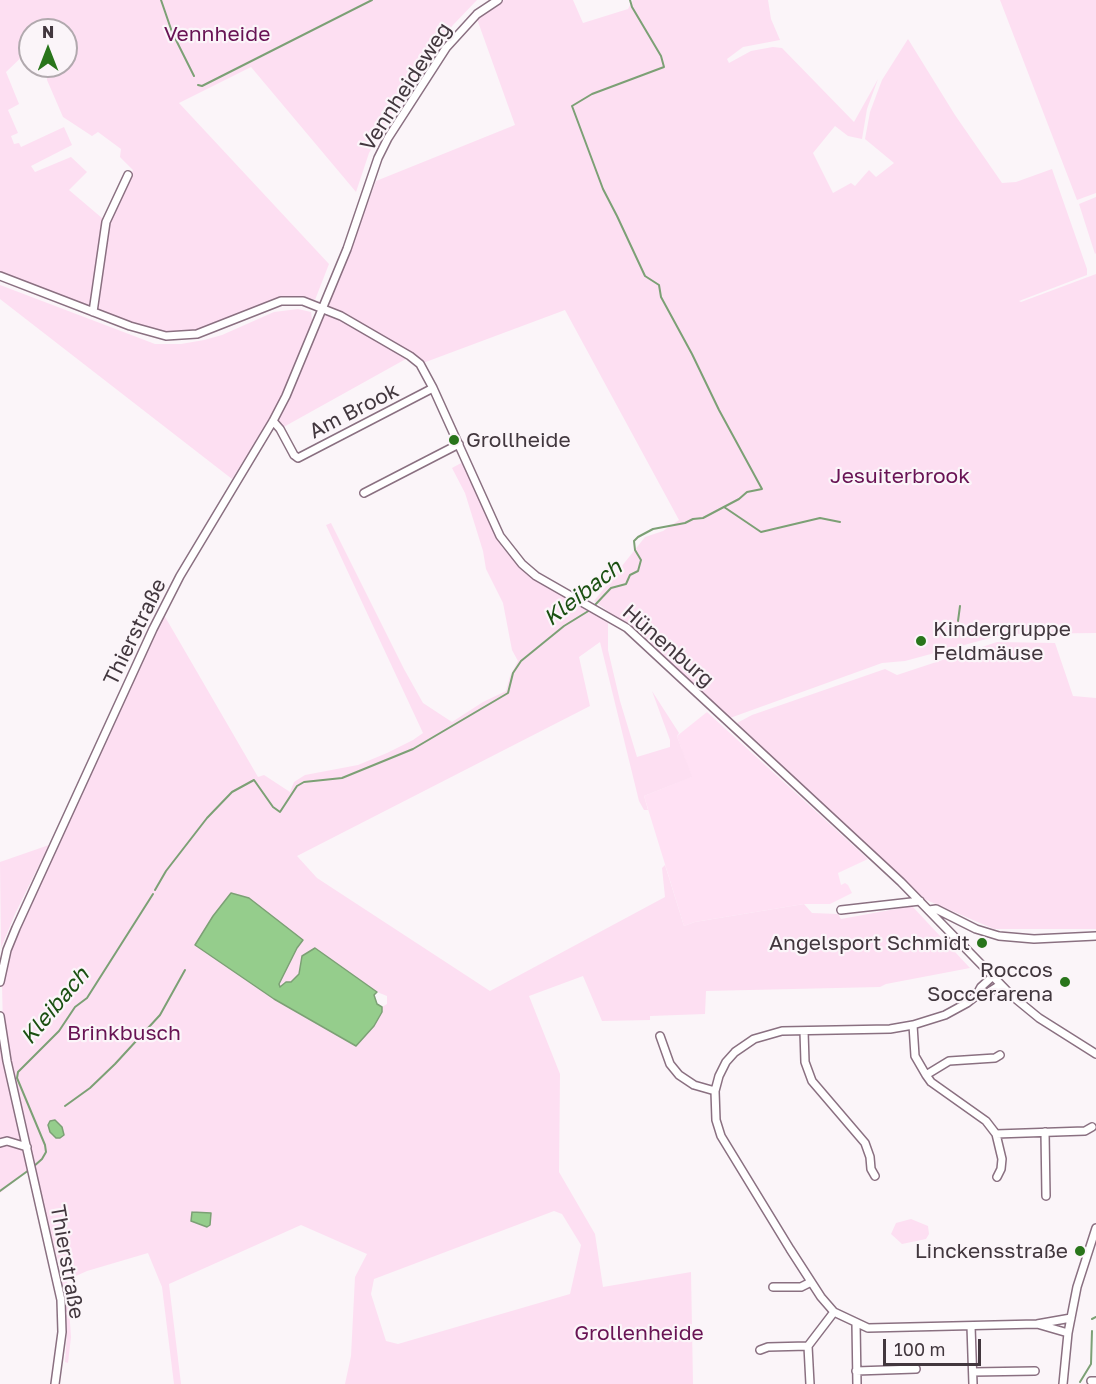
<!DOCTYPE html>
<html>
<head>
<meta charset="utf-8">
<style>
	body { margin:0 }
	#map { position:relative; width:1096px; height:1384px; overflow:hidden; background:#fbf5f9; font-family:"Golos Text",sans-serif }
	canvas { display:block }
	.north { position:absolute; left:18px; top:18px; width:60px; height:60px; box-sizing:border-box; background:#fbf5f9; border:2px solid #b1a9ae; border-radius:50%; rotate:0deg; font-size:16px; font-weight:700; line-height:24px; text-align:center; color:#42373e }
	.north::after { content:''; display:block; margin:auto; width:21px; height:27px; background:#29751b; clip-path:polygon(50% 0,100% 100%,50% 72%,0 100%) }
	.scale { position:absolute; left:883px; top:1339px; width:98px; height:27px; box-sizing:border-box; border:3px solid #42373e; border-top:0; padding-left:8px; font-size:18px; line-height:21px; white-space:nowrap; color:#42373e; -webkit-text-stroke:4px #fbf5f9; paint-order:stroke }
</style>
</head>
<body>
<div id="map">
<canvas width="1096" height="1384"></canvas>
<div class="north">N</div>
<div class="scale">100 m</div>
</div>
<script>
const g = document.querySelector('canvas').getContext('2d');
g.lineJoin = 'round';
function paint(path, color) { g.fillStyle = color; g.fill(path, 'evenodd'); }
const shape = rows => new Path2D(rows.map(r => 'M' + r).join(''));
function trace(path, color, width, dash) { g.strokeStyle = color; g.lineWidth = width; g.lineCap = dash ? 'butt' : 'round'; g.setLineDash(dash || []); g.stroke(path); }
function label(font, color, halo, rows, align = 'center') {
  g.font = font + ' "Golos Text",sans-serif'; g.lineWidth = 4.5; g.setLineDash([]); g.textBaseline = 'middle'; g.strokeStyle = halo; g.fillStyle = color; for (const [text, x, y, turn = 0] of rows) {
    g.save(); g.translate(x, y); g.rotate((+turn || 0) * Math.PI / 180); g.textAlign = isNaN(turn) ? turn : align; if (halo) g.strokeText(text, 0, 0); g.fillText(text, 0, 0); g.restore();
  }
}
const built = shape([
	[707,712,868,859,838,873,841,885,845,883,848,885,852,893,830,904,804,904,695,922,684,926,644,796,691,777,677,736]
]);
const green = shape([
	[0,0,477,0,453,25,412,82,379,135,369,153,356,192,251,67,179,103,329,264,315,300,295,296,281,297,214,325,197,331,178,333,153,331,0,272],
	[30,30,66,30,66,66,46,66,47,80,63,117,92,136,98,132,121,149,120,157,133,170,109,224,69,190,87,172,71,157,35,172,31,166,72,145,64,127,21,147,19,143,14,144,11,136,18,133,8,110,19,104,6,72,30,49],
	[504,0,573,0,583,23,628,9,633,0,768,0,771,19,780,40,743,47,727,59,729,63,751,51,773,47,782,48,854,122,878,79,867,109,862,139,848,136,835,126,813,153,833,193,851,183,855,186,869,170,876,177,894,163,865,139,870,112,882,80,908,39,955,115,1002,183,1016,182,1052,169,1087,269,1087,275,1019,301,1021,302,1096,274,1096,633,1005,634,905,661,882,663,730,718,643,637,594,601,645,537,663,531,679,520,565,310,423,363,413,355,280,429,275,423,329,304,376,181,515,125,477,19,491,7],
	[1000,0,1096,0,1096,193,1077,200],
	[1096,197,1096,253,1095,254,1079,204],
	[0,285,155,344,181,344,204,340,222,335,274,312,298,309,311,312,312,319,314,324,284,395,232,479,0,299],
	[463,462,502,547,510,556,534,579,608,623,608,650,620,701,637,757,670,747,670,740,652,691,679,733,677,736,692,777,644,796,648,810,644,810,639,801,600,642,579,657,590,706,297,856,317,878,490,991,665,897,662,868,665,865,684,926,695,922,804,904,812,913,838,914,841,919,912,906,970,968,886,984,880,987,706,991,705,1014,650,1016,650,1020,602,1021,583,976,529,996,560,1074,559,1172,595,1234,603,1287,691,1272,693,1384,345,1384,351,1356,355,1277,367,1254,301,1225,169,1284,181,1384,174,1384,162,1287,148,1253,87,1271,67,1280,71,1337,68,1363,65,1362,67,1333,61,1272,46,1217,3,1030,2,984,9,951,107,733,164,615,258,777,264,775,290,792,294,782,305,775,358,765,387,753,413,740,423,733,326,525,331,523,404,669,423,703,452,722,483,702,506,691,510,676,518,661,512,650,503,603,486,569,483,551,465,493,452,468],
	[195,945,297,948,279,984,280,987,291,982,299,974,302,956,315,948,377,992,387,996,387,1004,382,1007,382,1012,356,1045,274,999],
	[554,1211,562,1214,581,1245,570,1294,398,1344,386,1341,371,1294,374,1279],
	[997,642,1055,643,1073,696,1096,698,1096,929,994,929,924,899,737,723,752,715,885,669,897,675],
	[49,845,15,914,1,948,0,862],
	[0,1045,29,1170,0,1193],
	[911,1219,928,1226,929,1234,926,1239,902,1244,891,1234,896,1223]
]);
const water = shape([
	[231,893,249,898,303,940,297,948,279,984,280,987,286,982,291,982,299,974,302,956,315,948,377,992,374,995,377,1004,382,1007,382,1012,374,1026,356,1046,274,999,195,945,213,916,231,893],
	[55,1120,62,1127,64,1135,60,1138,56,1138,50,1132,48,1125,50,1121,55,1120],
	[192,1212,211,1213,210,1225,207,1227,191,1221,192,1212]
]);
const stream = shape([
	[161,0,172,32,194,76],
	[198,85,202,86,372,0],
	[724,507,761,532,820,518,840,522],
	[594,606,611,588,626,584,630,575,638,571,641,560,635,550,634,541,638,537,653,529,685,523,693,519,703,518,739,499,747,492,762,489,719,410,692,354,661,297,659,285,645,276,617,216,603,189,572,106,592,94,664,67,661,56,632,7,630,0],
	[958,621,960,606],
	[155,890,166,871,207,818,232,792,254,780,273,807,280,812,297,786,304,782,342,778,413,749,508,693,513,673,521,661,564,626,590,610],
	[65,1106,90,1088,115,1064,160,1015,185,970],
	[33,1167,42,1159,46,1152,45,1145,17,1078,18,1072,59,1031,75,1007,87,998,153,894],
	[0,1191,29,1170],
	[1092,1319,1096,1317],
	[1080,1382,1091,1364,1092,1331]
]);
const minor = shape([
	[0,276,130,326,166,336,197,334,281,301,303,301,341,316,410,356,420,364,433,388,500,536,522,564,536,576,627,628,901,882,1011,995,1039,1018,1096,1054],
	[93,312,106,222,128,175],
	[273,421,280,429,294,455,298,458,433,388],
	[364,493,459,444],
	[841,910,920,901],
	[929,910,936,909,976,929,999,936,1034,939,1096,936],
	[992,977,981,987,976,996,967,1003,945,1015,913,1025,890,1029,782,1031,754,1039,735,1052,726,1062,719,1076,715,1091,716,1120,721,1136,790,1249,821,1297,834,1312,868,1328,1037,1324,1071,1318],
	[0,982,7,950,16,928,153,629,180,576,273,421,286,396,347,249,378,158,388,138,446,48,477,14,498,0],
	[976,996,986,994,1000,985],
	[0,1016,7,1061,61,1300,62,1332,55,1384],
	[913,1025,915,1056,926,1075,931,1082,986,1121,996,1134,1002,1159,1001,1169,997,1177],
	[804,1031,805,1062,812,1081,865,1143,870,1157,871,1169,875,1176],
	[660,1036,670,1064,679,1075,694,1085,715,1091],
	[926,1075,949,1061,995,1058,1000,1055],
	[1045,1132,1046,1196],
	[996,1134,1085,1131,1092,1127],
	[0,1143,7,1141,27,1147],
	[773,1287,801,1287,811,1282],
	[856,1323,857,1384],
	[1037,1324,1068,1333],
	[971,1326,973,1384],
	[760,1350,768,1347,808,1346],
	[856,1371,916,1369],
	[973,1372,1035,1371],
	[1091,1381,1096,1381],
	[810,1384,808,1346,834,1312],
	[1063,1384,1068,1333,1077,1287,1096,1228]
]);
const markers = [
	[454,440,6,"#29751b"],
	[921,641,6,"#29751b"],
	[982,943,6,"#29751b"],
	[1065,982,6,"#29751b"],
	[1080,1251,6,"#29751b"]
];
const parkNames = [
	["Vennheide",217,34],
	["Jesuiterbrook",900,476],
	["Brinkbusch",124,1033],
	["Grollenheide",639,1333]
];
const streetNames = [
	["Vennheideweg",406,87,-57],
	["Am Brook",354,411,-27],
	["Thierstraße",135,632,-64],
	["Hünenburg",668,646,41],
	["Thierstraße",67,1262,80]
];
const poiNames = [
	["Grollheide",466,440,"left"],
	["Kindergruppe",933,629,"left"],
	["Feldmäuse",933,653,"left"],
	["Angelsport Schmidt",970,943],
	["Roccos",1053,970],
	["Soccerarena",1053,994],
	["Linckensstraße",1068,1251]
];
const waterNames = [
	["Kleibach",583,593,-38],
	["Kleibach",55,1006,-50]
];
paint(built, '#ffe1f4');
paint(green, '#fddff2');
paint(water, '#95cd8c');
trace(water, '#7ca075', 1.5);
trace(stream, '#7ca075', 2);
trace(minor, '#8a7081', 10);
trace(minor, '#fff', 7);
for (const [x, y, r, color] of markers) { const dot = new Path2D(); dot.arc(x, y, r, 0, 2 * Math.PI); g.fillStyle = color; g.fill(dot); trace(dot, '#fbf5f9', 2); }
label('21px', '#681354', '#fbf5f9', parkNames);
label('21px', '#42373e', '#fbf5f9', streetNames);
label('21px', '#42373e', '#fbf5f9', poiNames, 'right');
label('italic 22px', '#1a5011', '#fbf5f9', waterNames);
</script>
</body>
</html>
